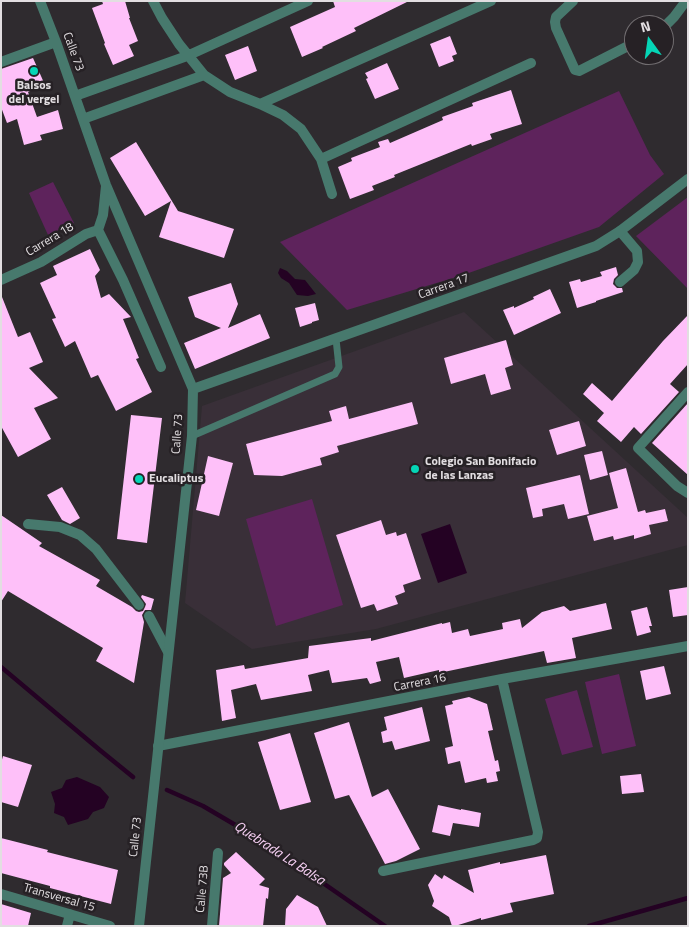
<!DOCTYPE html>
<html>
<head>
<meta charset="utf-8">
<style>
	body { margin:0 }
	#map { position:relative; width:689px; height:927px; overflow:hidden; background:#2f2b2f; font-family:"Titillium Web",sans-serif }
	canvas { display:block }
	.frame { position:absolute; inset:0; border:2px solid #e2dee1; pointer-events:none }
	.north { position:absolute; left:624px; top:15px; width:50px; height:50px; box-sizing:border-box; background:#262125; border:1px solid #716d70; border-radius:50%; rotate:346deg; font-size:14px; font-weight:700; line-height:20px; text-align:center; color:#e2dee1 }
	.north::after { content:''; display:block; margin:auto; width:18px; height:22px; background:#05d5b6; clip-path:polygon(50% 0,100% 100%,50% 72%,0 100%) }
</style>
</head>
<body>
<div id="map">
<canvas width="689" height="927"></canvas>
<div class="frame"></div>
<div class="north">N</div>
</div>
<script>
const g = document.querySelector('canvas').getContext('2d');
g.lineJoin = 'round';
function paint(path, color) { g.fillStyle = color; g.fill(path, 'evenodd'); }
const shape = rows => new Path2D(rows.map(r => 'M' + r).join(''));
function trace(path, color, width, dash) { g.strokeStyle = color; g.lineWidth = width; g.lineCap = dash ? 'butt' : 'round'; g.setLineDash(dash || []); g.stroke(path); }
function label(font, color, halo, rows, align = 'center') {
  g.font = font + ' "Titillium Web",sans-serif'; g.lineWidth = 5; g.setLineDash([]); g.textBaseline = 'middle'; g.strokeStyle = halo; g.fillStyle = color; for (const [text, x, y, turn = 0] of rows) {
    g.save(); g.translate(x, y); g.rotate((+turn || 0) * Math.PI / 180); g.textAlign = isNaN(turn) ? turn : align; if (halo) g.strokeText(text, 0, 0); g.fillText(text, 0, 0); g.restore();
  }
}
const built = shape([
	[464,312,688,518,688,545,376,629,252,649,185,603,202,406]
]);
const green = shape([
	[619,91,650,155,664,174,599,227,463,275,347,310,280,242],
	[53,182,74,223,48,235,29,193],
	[688,197,688,289,636,236],
	[312,499,343,605,276,626,246,519],
	[619,674,636,746,602,754,585,682],
	[577,690,593,747,562,755,545,699]
]);
const water = shape([
	[280,268,287,271,295,279,305,280,316,294,308,296,297,295,289,283,281,278,278,273],
	[450,524,467,573,438,583,421,534],
	[77,777,100,787,109,797,104,808,93,812,88,819,68,825,64,817,54,813,55,804,51,792,62,788,66,780]
]);
const stream = shape([
	[1,667,101,751,133,777],
	[167,790,203,806,261,840,385,926],
	[589,926,688,898]
]);
const building = shape([
	[102,1,125,1,130,18,129,18,138,41,129,45,134,56,113,65,104,44,105,43,92,8,103,4],
	[333,1,409,1,354,28,356,31,322,47,323,48,302,57,290,27,335,7],
	[450,36,457,54,452,56,454,61,439,67,430,44],
	[248,46,257,71,235,80,225,55],
	[33,58,45,85,28,92,37,117,58,110,63,129,40,135,42,140,24,145,17,119,7,123,1,107,1,69],
	[387,63,399,89,375,99,366,79,368,78,365,73],
	[511,90,522,124,490,134,492,139,472,146,471,144,394,175,395,177,372,186,374,190,350,199,338,167,352,161,351,158,380,147,378,142,388,139,390,143,443,120,442,117,473,106,472,103],
	[136,142,178,211,234,229,224,258,159,237,171,201,145,216,110,158],
	[90,249,100,270,95,276,101,298,109,294,131,317,123,319,139,358,136,359,152,392,116,411,98,375,91,378,75,341,65,347,52,319,56,318,40,283,57,275,53,266],
	[616,267,618,275,614,279,613,284,617,288,622,288,623,292,596,301,596,302,577,308,569,282,580,279,581,282,602,276,600,272],
	[231,283,238,304,228,328,260,314,270,338,195,369,184,343,221,328,195,317,188,297],
	[550,289,561,313,514,335,503,310,514,306,514,308,534,299,533,297],
	[1,297,2,297,18,337,30,332,43,362,29,368,58,398,34,408,51,439,18,457,1,426],
	[315,303,319,320,312,322,312,323,300,327,295,308],
	[688,315,688,364,670,384,679,392,641,434,634,427,621,442,597,421,604,413,583,394,592,383,612,401,663,341],
	[506,340,513,365,505,368,511,389,491,395,485,374,451,384,444,358],
	[412,402,418,424,337,446,339,452,320,458,322,465,282,476,254,475,246,444,332,421,329,411,346,406,349,419],
	[688,403,688,475,652,443],
	[131,415,162,418,147,543,117,539],
	[579,421,586,446,557,455,549,430],
	[602,451,608,475,590,480,584,455],
	[208,456,233,463,219,516,196,510],
	[626,468,638,512,645,510,646,513,665,509,668,521,649,525,651,534,634,539,634,535,614,540,613,536,594,541,587,516,618,508,609,473],
	[580,475,589,514,568,519,564,504,542,509,543,516,533,518,526,488],
	[62,487,80,518,70,524,62,520,47,495],
	[1,515,42,543,39,546,100,580,96,586,132,607,136,611,139,612,143,611,145,607,146,604,141,597,142,595,154,599,151,610,145,610,142,615,144,622,134,683,96,661,103,648,8,591,1,602],
	[381,520,386,535,396,532,397,536,406,533,421,579,403,585,405,592,395,596,398,604,377,611,374,604,361,608,336,535],
	[688,587,688,615,673,617,669,590],
	[606,603,612,629,572,638,576,658,547,663,544,651,439,673,439,670,404,678,399,657,376,662,381,681,370,684,367,678,332,683,329,670,308,675,312,691,261,700,256,684,231,690,236,718,222,721,216,670,244,665,245,669,308,658,309,646,371,638,371,641,442,623,442,624,450,622,452,633,468,629,470,636,503,629,502,623,520,619,522,628,542,612,564,606,570,611],
	[647,607,652,626,649,626,651,632,637,636,631,611],
	[664,666,671,694,646,700,640,671],
	[469,697,487,704,493,730,488,731,495,761,498,760,500,771,496,772,498,781,487,783,486,778,465,783,460,761,448,764,445,748,453,746,445,706,453,704,452,701],
	[422,707,430,741,395,750,392,741,383,743,381,732,387,730,384,717],
	[349,722,372,797,388,789,420,849,396,861,385,864,349,795,335,799,314,733],
	[290,733,311,802,280,810,258,742],
	[3,756,32,765,18,807,1,802,1,763],
	[641,774,644,792,622,794,620,776],
	[438,805,461,810,461,809,481,813,479,827,453,823,450,836,432,832],
	[1,838,48,850,47,852,118,870,111,904,50,888,50,886,1,873],
	[236,852,265,879,259,885,269,888,268,899,266,898,263,926,219,926,223,878,231,873,224,865,224,863],
	[546,855,554,894,510,903,513,912,481,920,481,918,455,926,452,926,449,917,432,906,434,901,428,885,435,874,442,879,444,875,474,893,468,870,500,862,500,864],
	[297,895,318,907,327,926,285,926,286,909],
	[1,904,31,913,28,926,1,926]
]);
const service = shape([
	[192,436,335,374,339,367,336,339]
]);
const minor = shape([
	[40,1,56,42,106,185,193,389],
	[153,1,162,18,179,44,204,75,230,92,260,104,283,115,301,129,321,159,332,194],
	[573,1,556,17,555,22,556,28,575,70,579,71,634,43],
	[664,27,674,17,686,1],
	[1,62,56,42],
	[75,96,187,56,308,1],
	[260,104,491,1],
	[83,119,204,75],
	[321,159,531,63],
	[98,230,123,280,161,367],
	[620,231,637,251,638,262,634,270,620,282],
	[1,280,41,262,86,234,98,230,103,215,106,186],
	[688,392,638,448,677,486,688,493],
	[28,524,60,527,80,535,96,549,139,605],
	[149,616,168,652],
	[158,746,502,679,688,646],
	[383,871,533,840,537,838,538,832,502,679],
	[1,894,110,926],
	[67,926,70,914],
	[212,926,218,853]
]);
const tertiary = shape([
	[139,926,192,436,193,389,596,246,620,231,688,179]
]);
const markers = [
	[34,71,5,"#05d5b6"],
	[415,469,5,"#05d5b6"],
	[139,479,5,"#05d5b6"]
];
const streetNames = [
	["Calle 73",73,52,70],
	["Carrera 18",50,240,-31],
	["Carrera 17",444,287,-20],
	["Calle 73",178,434,-86],
	["Carrera 16",420,683,-11],
	["Calle 73",136,837,-84],
	["Calle 73B",203,889,-85],
	["Transversal 15",59,898,16]
];
const poiNames = [
	["Balsos",34,86,"center"],
	["del vergel",34,100,"center"],
	["Colegio San Bonifacio",425,462],
	["de las Lanzas",425,476],
	["Eucaliptus",149,479]
];
const waterNames = [
	["Quebrada La Balsa",279,854,33]
];
paint(built, '#392f38');
paint(green, '#5e235c');
paint(water, '#240223');
trace(stream, '#240223', 4.5);
paint(building, '#fec0f9');
trace(service, '#47796d', 7);
trace(minor, '#47796d', 10);
trace(tertiary, '#47796d', 10);
for (const [x, y, r, color] of markers) { const dot = new Path2D(); dot.arc(x, y, r, 0, 2 * Math.PI); g.fillStyle = color; g.fill(dot); trace(dot, '#262125', 2); }
label('12px', '#e2dee1', '#262125', streetNames);
label('bold 12px', '#e2dee1', '#262125', poiNames, 'left');
label('italic 14px', '#f7d0f4', '#262125', waterNames);
</script>
</body>
</html>
